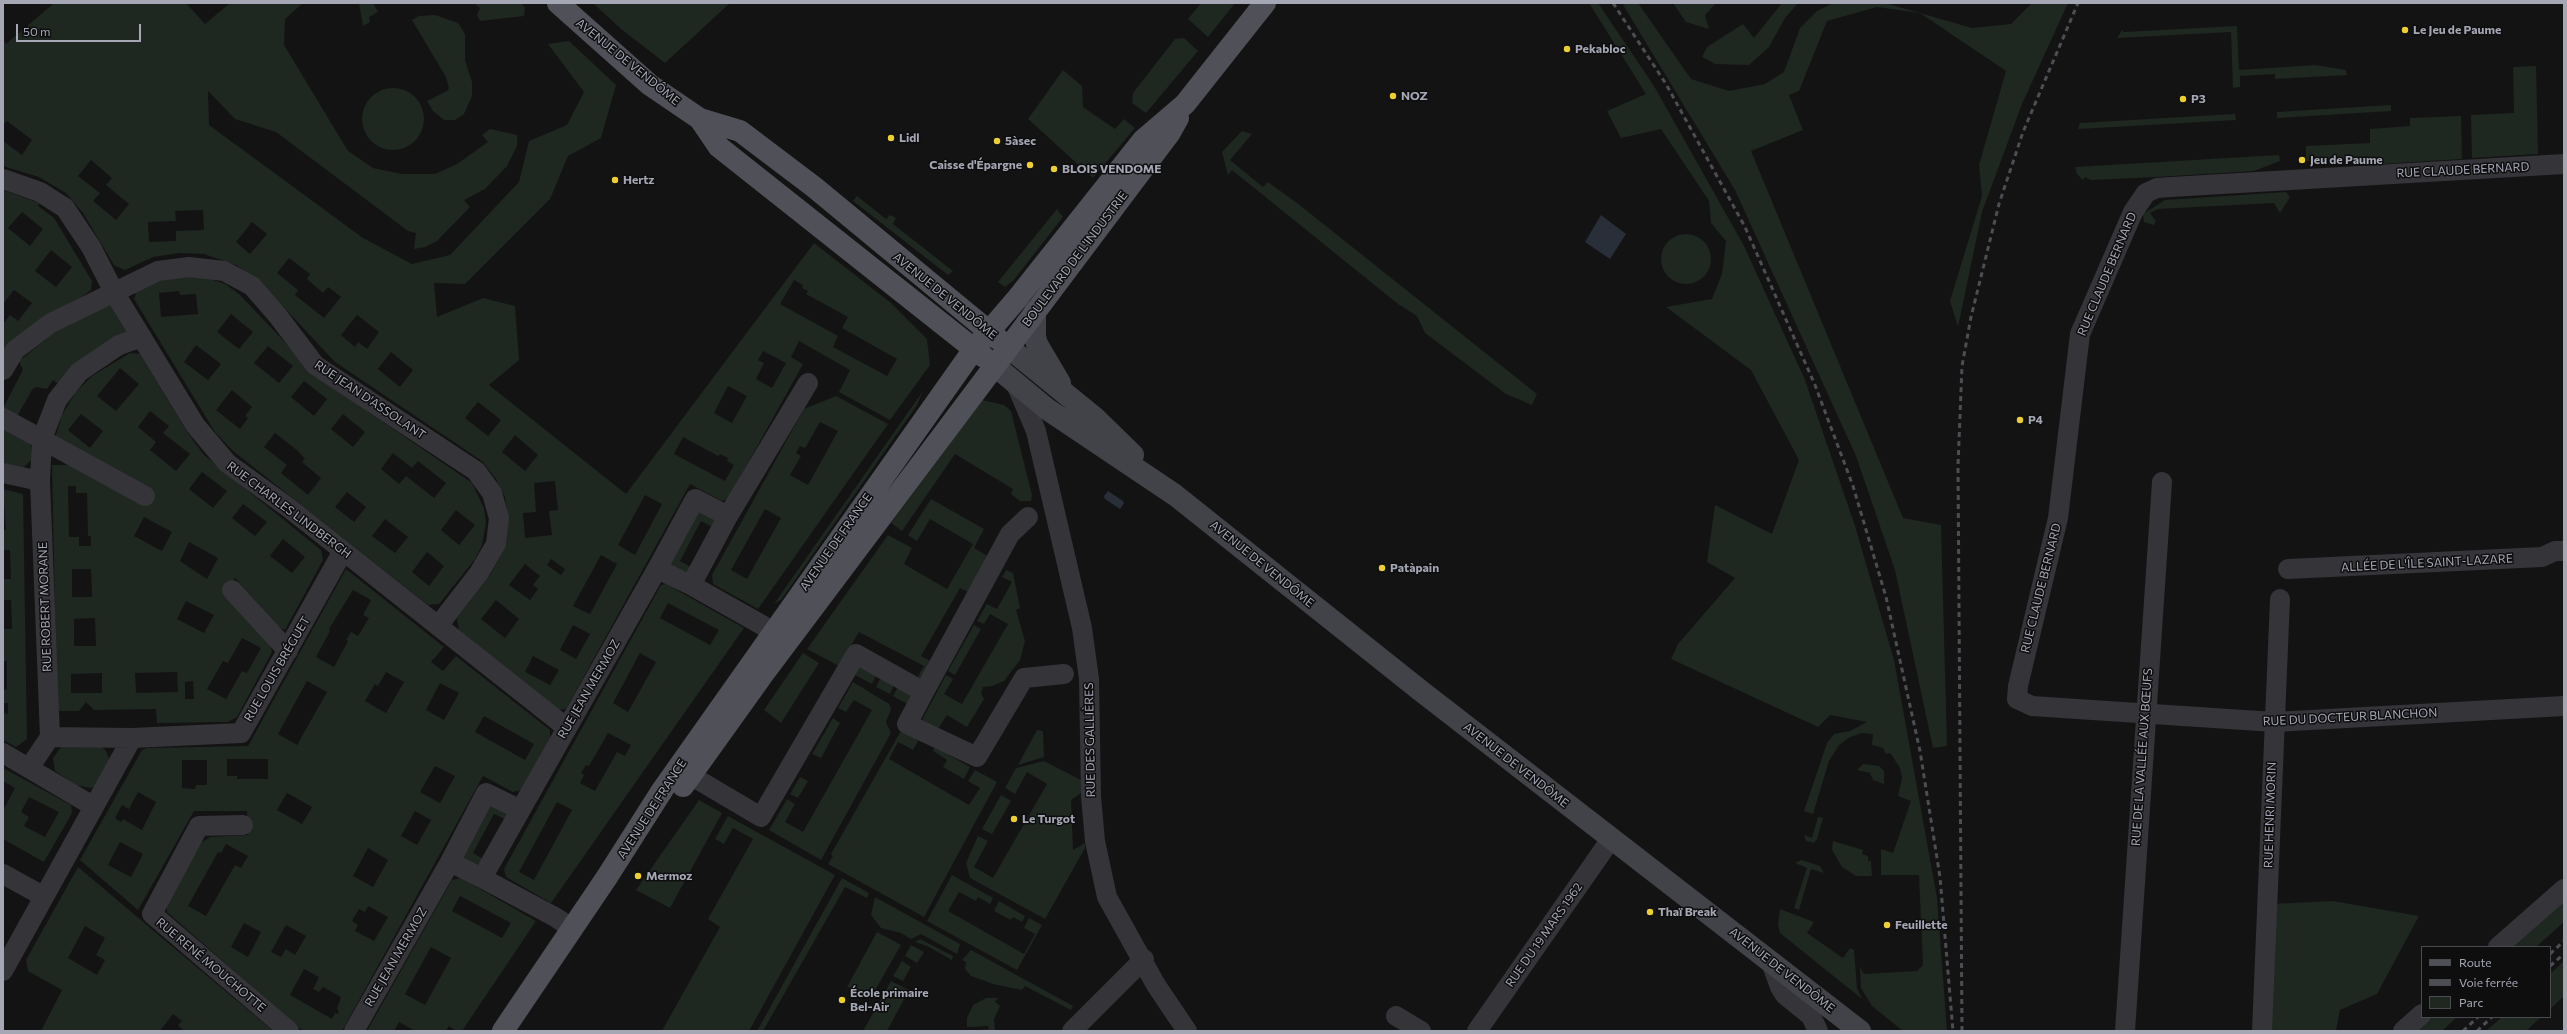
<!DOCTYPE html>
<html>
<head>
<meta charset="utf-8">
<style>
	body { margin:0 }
	#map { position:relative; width:2567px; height:1034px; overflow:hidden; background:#131314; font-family:Commissioner,sans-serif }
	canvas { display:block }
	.frame { position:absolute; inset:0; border:4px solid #a5a7b5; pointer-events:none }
	.legend { position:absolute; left:2421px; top:946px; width:130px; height:72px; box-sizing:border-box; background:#0e0e0f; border:1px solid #4a4b51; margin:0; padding:5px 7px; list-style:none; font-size:12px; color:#a5a7b5 }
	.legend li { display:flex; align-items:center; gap:8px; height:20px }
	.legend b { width:20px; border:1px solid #4a4b51 }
	.scale { position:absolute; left:16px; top:24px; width:125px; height:18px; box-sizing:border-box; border:2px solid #a5a7b5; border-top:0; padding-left:5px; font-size:12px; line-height:14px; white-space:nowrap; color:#a5a7b5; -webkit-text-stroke:3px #0e0e0f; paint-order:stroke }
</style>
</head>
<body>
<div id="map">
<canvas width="2567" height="1034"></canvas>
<div class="frame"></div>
<ul class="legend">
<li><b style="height:5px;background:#505058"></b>Route</li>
<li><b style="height:5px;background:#4d4d54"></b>Voie ferrée</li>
<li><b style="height:11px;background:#1f2721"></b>Parc</li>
</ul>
<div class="scale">50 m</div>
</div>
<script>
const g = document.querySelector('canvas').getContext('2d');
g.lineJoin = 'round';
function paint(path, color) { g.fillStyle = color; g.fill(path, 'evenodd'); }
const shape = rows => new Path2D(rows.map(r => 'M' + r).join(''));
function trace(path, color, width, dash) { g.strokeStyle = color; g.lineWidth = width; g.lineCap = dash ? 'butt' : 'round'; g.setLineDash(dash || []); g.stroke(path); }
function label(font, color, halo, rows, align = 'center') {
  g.font = font + ' Commissioner,sans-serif'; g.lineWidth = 3; g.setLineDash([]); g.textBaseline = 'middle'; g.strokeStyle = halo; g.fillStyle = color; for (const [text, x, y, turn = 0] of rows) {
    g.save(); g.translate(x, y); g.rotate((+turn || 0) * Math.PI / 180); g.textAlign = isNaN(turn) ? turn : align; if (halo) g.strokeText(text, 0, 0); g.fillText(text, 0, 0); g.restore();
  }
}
const green = shape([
	[54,3,186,3,205,24,230,3,303,3,285,19,284,45,348,151,373,168,402,174,435,174,457,164,488,142,482,135,490,129,517,135,517,146,507,166,485,189,464,200,470,207,437,241,425,247,414,249,416,233,408,231,276,132,235,119,208,91,209,125,363,238,412,264,450,255,519,182,529,141,567,125,584,92,548,44,569,41,616,85,601,138,568,156,550,199,465,284,434,283,437,317,483,298,515,306,519,360,489,385,626,494,814,243,891,303,927,339,930,365,890,420,839,392,850,370,799,341,791,357,803,364,728,499,722,501,690,484,566,709,557,710,459,632,457,618,490,575,503,552,507,539,508,520,505,497,496,479,482,461,335,362,262,284,236,265,204,254,180,253,153,257,125,270,118,267,114,265,83,213,66,193,39,177,3,166,3,141,22,155,32,140,7,121,3,125,3,39,6,44],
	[91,160,112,178,106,185,129,204,116,220,93,201,100,193,78,176],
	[203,210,204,230,176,231,176,241,149,242,148,222,176,221,175,211],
	[252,222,267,234,250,254,236,242],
	[289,258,310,274,307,279,323,293,328,287,341,297,324,318,295,295,298,290,277,273],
	[794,280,803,285,802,288,808,291,806,294,848,317,842,328,897,359,887,376,833,347,838,336,780,304],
	[357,315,379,332,367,349,358,342,355,347,341,335],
	[763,351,786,363,772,388,756,379,764,363,758,360],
	[391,352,413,370,400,387,378,369],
	[728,386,747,396,732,423,714,413],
	[478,402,501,420,488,436,465,418],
	[515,435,538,455,525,471,502,452],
	[683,437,718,456,720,454,728,458,727,461,734,465,725,481,674,454],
	[555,481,558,510,549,511,552,535,525,538,523,513,536,512,534,483],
	[645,495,662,504,635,555,618,545],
	[601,555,617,564,590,614,573,606],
	[551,559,565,569,561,575,547,565],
	[525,564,540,576,533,585,538,589,530,600,509,585],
	[496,600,519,619,505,638,481,619],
	[573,625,590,634,576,659,560,650],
	[533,656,559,670,550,685,525,672],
	[359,3,373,3,378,12,369,17,370,22,363,26],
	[474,3,521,3,525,8,524,16,480,21,477,15,480,8],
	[593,3,730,3,665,63,621,29],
	[1201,3,1235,3,1208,37,1188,19],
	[1589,3,1598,3,1654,86,1744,246,1805,380,1855,526,1894,660,1937,898,1947,1031,1903,1031,1872,1006,1861,988,1860,967,1864,974,1917,971,1923,965,1919,875,1881,875,1881,849,1893,853,1911,801,1898,796,1902,778,1900,768,1893,757,1890,753,1886,754,1883,748,1872,745,1873,734,1862,733,1850,737,1839,745,1829,761,1813,814,1804,811,1827,743,1834,734,1850,731,1867,722,1830,715,1818,727,1671,659,1678,644,1735,578,1707,562,1715,505,1772,534,1799,460,1751,370,1666,307,1712,299,1722,274,1726,241,1711,223,1709,201,1661,129,1621,138,1607,111,1646,94],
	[1622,3,1638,3,1691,79,1729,91,1765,84,1784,72,1800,28,1817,11,1833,3,1885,3,1920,13,1972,28,2011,24,2032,3,2068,3,2022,104,1982,212,1958,327,1950,301,1982,196,1979,165,2006,71,1920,13,1877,7,1827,21,1799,91,1789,95,1803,130,1751,151,1903,518,1941,525,1947,746,1933,748,1895,570,1856,456,1735,190],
	[1673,3,1716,3,1705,15,1709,29,1686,22],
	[1782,3,1798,3,1785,18,1769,47,1749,65,1715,64,1702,57,1707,47,1743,24,1754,38],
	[435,15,458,23,465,34,465,60,472,82,472,96,464,114,455,120,444,120,433,111,427,101,447,91,449,88,446,77,412,20,419,16],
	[2237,26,2239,70,2315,65,2346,70,2347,75,2275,79,2275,74,2240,76,2240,87,2233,88,2231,32,2117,38,2122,30,2124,32],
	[1184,38,1198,51,1146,113,1132,103,1133,93,1175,39],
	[2536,66,2538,154,2472,158,2471,115,2514,113,2513,67],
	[1063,70,1082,86,1083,107,1115,129,1124,119,1135,128,1093,178,1028,119],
	'362 119a31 31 0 1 1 62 0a31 31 0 1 1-62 0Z',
	[2391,105,2391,111,2277,118,2277,112],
	[2235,114,2236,120,2078,129,2080,123],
	[2461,116,2462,159,2381,164,2357,158,2306,161,2306,146,2370,143,2370,129,2410,126,2410,118],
	[1242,131,1252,134,1230,160,1263,187,1268,182,1297,203,1537,394,1532,405,1506,394,1425,333,1417,316,1398,304,1232,170,1228,175,1222,152],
	[2279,155,2280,161,2254,171,2156,177,2091,180,2085,177,2083,180,2077,174,2075,167],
	[3,190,39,203,38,206,54,218,92,281,91,290,3,354,3,324,10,315,18,321,32,303,14,290,3,304],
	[22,212,43,229,30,246,8,228],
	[51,250,72,267,56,287,35,271],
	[2286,192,2290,197,2280,213,2274,203,2158,209,2150,213,2156,221,2154,225,2144,222,2143,214,2165,200],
	[857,196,886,219,890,215,896,218,893,224,953,271,948,275,853,201],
	[1057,209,1063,217,1013,281,1005,287,998,282],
	'1661 259a25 25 0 1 1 50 0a25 25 0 1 1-50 0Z',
	[174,276,207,278,225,284,239,294,318,377,472,483,484,508,486,523,482,545,475,559,439,604,428,605,233,451,215,432,134,299,137,289],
	[179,291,180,295,196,294,198,314,161,317,159,293],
	[231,314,253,332,239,349,217,332],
	[196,345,221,364,208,380,184,362],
	[268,346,293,366,279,383,254,363],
	[304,381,327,399,314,416,291,397],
	[232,390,252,407,245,416,248,418,240,429,216,410],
	[343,414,365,432,353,447,331,429],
	[275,433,298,451,305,459,302,462,321,478,308,495,281,473,287,465,264,447],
	[393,453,412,468,418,461,446,483,434,498,406,476,399,484,381,469],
	[347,492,366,507,354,522,335,507],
	[456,510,475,525,459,545,441,530],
	[385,519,408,537,395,553,372,536],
	[427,552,444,566,429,586,412,572],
	[104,302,110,302,128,330,125,335,58,384,53,380,47,389,36,387,32,390,15,420,3,408,23,370,19,361,54,333],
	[130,353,140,354,187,432,204,455,321,550,323,560,285,630,280,628,235,578,223,589,270,642,272,652,237,717,228,722,157,723,156,709,94,710,86,702,79,711,57,711,52,465,69,465,55,439,62,415,76,392,92,376],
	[120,368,139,384,116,411,97,396],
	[150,411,169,426,163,433,190,454,176,471,150,450,156,442,138,427],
	[81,414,103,431,90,448,68,430],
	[202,472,227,491,213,508,189,489],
	[68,486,76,486,76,493,87,493,88,536,91,536,91,546,79,546,79,537,69,537],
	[243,504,267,522,255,536,232,518],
	[144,517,172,532,162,551,134,536],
	[283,539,305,557,292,573,270,556],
	[189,542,218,558,207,579,180,561],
	[72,569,91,569,92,597,72,597],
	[186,601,214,615,204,633,177,619],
	[95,618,96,646,74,646,74,619],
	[242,638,261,648,247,673,242,671,226,699,207,689,223,661,228,663],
	[177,672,178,692,136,693,135,673],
	[102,673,102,693,71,693,71,674],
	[193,681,194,699,185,699,185,682],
	[923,391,917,405,781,600,774,604],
	[836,396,888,424,758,609,713,584,712,575,804,409],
	[820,422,838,431,808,485,790,475,801,456,796,453,800,446,805,448],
	[765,509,781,518,747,579,731,570],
	[982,400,1004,405,1011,411,1032,495,1031,501,1020,501,1011,494,1013,489,955,454,902,531,891,523],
	[3,426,26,439,31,446,32,459,21,470,3,467],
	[3,489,23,494,27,739,16,747,3,740,3,719,4,713,8,714,8,703,4,703,4,690,7,689,7,661,3,661,3,629,12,629,11,600,3,600,3,579,11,579,10,550,3,550,3,530,6,530],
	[931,499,984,529,974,548,991,558,970,593,960,588,921,656,932,662,923,677,917,678,924,666,859,632,839,666,807,649,888,535,912,548,904,564,947,589,973,544,930,519,917,541,908,535],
	[699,511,715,518,714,528,701,521,680,561,693,568,687,572,670,565,670,557],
	[346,569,444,647,431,662,443,671,456,656,550,730,550,738,521,790,513,792,483,776,342,1031,303,1031,167,912,167,903,201,843,210,837,248,835,247,811,194,811,138,910,80,860,142,750,147,748,248,746],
	[353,590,371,600,363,615,369,618,358,636,351,632,346,640,348,641,334,667,316,657,330,631,329,629],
	[386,672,404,682,386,713,365,701,375,684,378,686],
	[307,681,327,692,297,745,278,734],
	[440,683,459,693,444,720,426,710],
	[484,716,534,744,525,760,475,732],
	[227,759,268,759,268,779,237,779,237,776,227,776],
	[182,760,207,760,207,785,196,785,195,789,182,788],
	[435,766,455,776,440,803,420,792],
	[138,792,156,802,142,830,123,819,121,822,115,818,122,805,129,809],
	[287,793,312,807,302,824,277,810],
	[415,811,431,820,417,845,401,836],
	[120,842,143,854,131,877,108,865],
	[226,844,248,856,241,868,235,865,206,916,188,906,218,852,221,853],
	[368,848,388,860,373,887,353,876],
	[368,906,388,917,374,941,355,931,358,925,352,921,359,909,365,912],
	[244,923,261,932,248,957,231,947],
	[286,925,306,936,295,955,286,949,281,957,271,952],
	[304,969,319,977,313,989,319,992,323,987,341,997,337,1009,339,1011,338,1014,335,1013,332,1019,290,995],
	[1006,570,1013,573,1020,608,1016,610,1025,641,1020,660,1004,681,992,686,983,687,981,693,984,699,967,727,947,715,938,729,922,720,946,675,953,679,944,694,962,704,1008,624,990,614,984,624,977,621,987,604,997,609,1012,582,1002,577],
	[666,584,744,628,551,903,506,877,504,869,661,585],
	[668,603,719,630,710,645,660,618],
	[640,653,656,662,628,712,613,703],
	[608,733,631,745,625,756,617,752,595,791,580,783,584,775,581,773,586,765,589,766],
	[557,802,572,810,534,880,519,872],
	[974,625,981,629,955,675,948,671],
	[803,653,819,663,781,723,764,710],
	[861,664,878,671,872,684,855,675],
	[883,673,896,681,890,694,876,687],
	[853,682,889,704,891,709,886,722,891,733,821,860,769,830,787,799,795,804,785,822,803,832,872,710,854,700,846,712,838,708],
	[900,683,912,694,911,706,893,696],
	[833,718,840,723,821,758,812,754],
	[902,729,919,739,913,750,898,742,889,759,969,805,980,788,968,781,975,770,997,782,924,917,828,864,833,856,831,854],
	[1037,730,1043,731,1044,757,1018,765],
	[62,746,101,746,106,751,110,761,95,787,89,788,76,785,55,771,53,758],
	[935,747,970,767,964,779,943,767,947,760,933,751],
	[1044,761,1081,780,1081,793,1071,800,1073,850,1085,843,1085,848,1045,919,970,878,966,863,978,836,988,841,974,867,993,878,1047,784,1027,772,1015,794,1005,788,1016,768],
	[1863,764,1879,766,1884,771,1884,784,1873,780,1870,773,1857,770],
	[3,768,71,805,72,813,44,862,3,839,3,806,5,807,15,788,3,781],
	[29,797,59,812,45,837,24,826,29,817,21,812],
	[800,777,808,781,798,798,790,794],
	[1001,795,1011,801,992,834,982,829],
	[699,800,722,813,670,908,636,890],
	[490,803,508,812,507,820,494,814,473,853,485,860,476,865,462,857],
	[728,816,835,875,749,1031,662,1031,720,927,708,919,753,839,733,828,724,844,715,839],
	[1818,817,1823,818,1817,839,1814,843,1806,841,1804,835,1812,838],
	[1833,841,1863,850,1862,854,1868,856,1868,861,1871,861,1872,876,1856,876,1842,867,1832,850],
	[1801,860,1820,866,1824,873,1811,869,1799,910,1794,908,1807,868,1795,863],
	[78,867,180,953,273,1031,183,1031,178,1025,182,1021,173,1014,160,1031,41,1031,62,990,28,971,26,960],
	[85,926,105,938,96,955,105,960,97,975,68,958],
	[952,875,993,898,990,904,978,897,976,901,959,892,948,911,1024,954,1035,934,1024,928,1029,918,1042,925,1017,970,927,921],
	[461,878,536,921,462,1031,456,1031,449,1026,446,1031,415,1031,399,1022,394,1031,367,1031,452,880],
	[460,896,511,923,502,938,452,911],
	[431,947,451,958,425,1005,405,994],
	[842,878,869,893,867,898,845,887,763,1031,757,1031],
	[875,897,960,944,957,954,921,934,911,939,901,933,881,928,871,915],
	[999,901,1025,916,1022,922,1013,917,1011,920,994,911],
	[2333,901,2419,916,2377,994,2340,1010,2336,1031,2267,1031,2272,904],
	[2564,902,2564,922,2536,947,2513,947],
	[1780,909,1814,922,1807,933,1843,958,1850,948,1854,950,1857,988,1862,999,1780,933,1778,925],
	[877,932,901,945,870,999,847,987],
	[920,939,953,956,952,960,927,946,915,942],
	[911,945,924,952,917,963,905,956],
	[971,950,1073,1006,1071,1010,1025,986,1022,990,993,984,971,976,965,969,966,962,962,960],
	[902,961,911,967,903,981,893,976],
	[2564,961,2564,996,2550,1009,2550,974],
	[891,981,909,990,887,1031,863,1031],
	[986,998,998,998,995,1002,1000,1006,994,1019,995,1031,968,1031,989,1029,988,1026,967,1027,967,1018,973,1005],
	[2433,1017,2457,1017,2442,1031,2417,1031],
	[2502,1017,2541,1017,2526,1031,2486,1031]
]);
const water = shape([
	[1601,215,1626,234,1610,259,1585,242],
	[1108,491,1123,501,1124,503,1120,509,1105,499,1104,496]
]);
const minor = shape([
	[2564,164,2171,187,2157,188,2146,193,2133,212,2080,334,2058,518,2018,686,2017,699,2032,706,2274,722,2564,706],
	[3,179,40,192,65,208,91,247,114,292,195,425,227,463,289,508,567,728],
	[3,370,15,350,51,323,158,271,189,267,224,271,252,286,278,316,315,365,476,471,492,493,499,518,496,544,479,573,438,626],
	[1016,384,1036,431,1082,628,1089,679,1091,796,1095,841,1107,897,1156,985,1187,1031],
	[3,418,145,496],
	[3,473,40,481],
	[728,516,695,499,657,569,691,585,762,625,786,642],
	[2288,569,2542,557,2555,551,2564,551],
	[691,585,728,516,808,383],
	[232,590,288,651],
	[924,692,1010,534,1028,517],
	[50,737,132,738],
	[3,753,93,806],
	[29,768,50,737,40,481,42,439,57,400,79,372,119,345,142,337],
	[678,768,761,817,856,654,924,692,907,724,977,757,1024,678,1064,674],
	[243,825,199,826,152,914,289,1031],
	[450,862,486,793,519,809],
	[3,874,43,896],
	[482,878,555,917,573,929],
	[2498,947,2564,889],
	[1771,962,1780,987,1785,995,1811,1016,1818,1031],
	[3,971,132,738,241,733,343,551],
	[1396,1016,1421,1031],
	[354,1031,450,862,482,878,657,569],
	[1072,1031,1144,959],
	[1477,1031,1611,839],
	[2125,1031,2162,482],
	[2262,1031,2280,599],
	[2403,1031,2422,1014]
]);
const secondary = shape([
	[1035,311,1035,337,1037,344,1060,383],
	[1008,347,1094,417,1133,455],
	[995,366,1047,409,1175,495,1421,691,1860,1031]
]);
const primary = shape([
	[558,3,650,85,700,119,740,131,814,187,998,339],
	[700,119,719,147,984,357],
	[683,786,761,677,1169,134,1178,118],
	[503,1031,607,877,663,789,974,349,1016,300,1143,140,1185,104,1265,3]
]);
const rail = shape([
	[1613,3,1666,84,1745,227,1815,385,1853,486,1886,597,1920,751,1940,877,1953,1031],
	[2550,954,2564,941],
	[2550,966,2564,954],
	[1962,1031,1958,466,1962,366,1971,317,1999,204,2023,132,2078,3],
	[2463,1031,2478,1017],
	[2477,1031,2492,1017]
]);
const markers = [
	[2405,30,4,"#edcf32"],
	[1567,49,4,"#edcf32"],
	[1393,96,4,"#edcf32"],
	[2183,99,4,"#edcf32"],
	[891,138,4,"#edcf32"],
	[997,141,4,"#edcf32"],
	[2302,160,4,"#edcf32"],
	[1030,165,4,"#edcf32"],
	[1054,169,4,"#edcf32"],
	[615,180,4,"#edcf32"],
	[2020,420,4,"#edcf32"],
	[1382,568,4,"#edcf32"],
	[1014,819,4,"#edcf32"],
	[638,876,4,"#edcf32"],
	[1650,912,4,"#edcf32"],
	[1887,925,4,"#edcf32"],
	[842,1000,4,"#edcf32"]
];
const poiNames = [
	["Le Jeu de Paume",2413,30],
	["Pekabloc",1575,49],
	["NOZ",1401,96],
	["P3",2191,99],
	["Lidl",899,138],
	["5àsec",1005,141],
	["Jeu de Paume",2310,160],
	["Caisse d'Épargne",1022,165,"right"],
	["BLOIS VENDOME",1062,169],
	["Hertz",623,180],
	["P4",2028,420],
	["Patàpain",1390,568],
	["Le Turgot",1022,819],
	["Mermoz",646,876],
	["Thaï Break",1658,912],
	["Feuillette",1895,925],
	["École primaire",850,993],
	["Bel-Air",850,1007]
];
const streetNames = [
	["AVENUE DE VENDÔME",628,62,39],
	["RUE CLAUDE BERNARD",2463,170,-3],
	["BOULEVARD DE L'INDUSTRIE",1075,259,-53],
	["RUE CLAUDE BERNARD",2107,274,-67],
	["AVENUE DE VENDÔME",945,296,39],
	["RUE JEAN D'ASSOLANT",370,400,34],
	["RUE CHARLES LINDBERGH",289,510,37],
	["AVENUE DE FRANCE",836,542,-55],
	["ALLÉE DE L'ÎLE SAINT-LAZARE",2427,563,-3],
	["AVENUE DE VENDÔME",1262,564,39],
	["RUE CLAUDE BERNARD",2041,588,-76],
	["RUE ROBERT MORANE",45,607,-92],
	["RUE LOUIS BRÉGUET",277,669,-60],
	["RUE JEAN MERMOZ",589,689,-60],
	["RUE DU DOCTEUR BLANCHON",2350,717,-3],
	["RUE DES GALLIÈRES",1090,740,-91],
	["RUE DE LA VALLÉE AUX BŒUFS",2142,757,-86],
	["AVENUE DE VENDÔME",1516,765,38],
	["AVENUE DE FRANCE",652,809,-57],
	["RUE HENRI MORIN",2270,815,-88],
	["RUE DU 19 MARS 1962",1544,935,-55],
	["RUE JEAN MERMOZ",396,957,-60],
	["RUE RENÉ MOUCHOTTE",211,965,40],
	["AVENUE DE VENDÔME",1782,970,38]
];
paint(green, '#1f2721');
paint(water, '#292f38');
trace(minor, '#343439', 20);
trace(secondary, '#424249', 22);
trace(primary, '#505058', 22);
trace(rail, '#4d4d54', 3, [5, 4]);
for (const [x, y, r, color] of markers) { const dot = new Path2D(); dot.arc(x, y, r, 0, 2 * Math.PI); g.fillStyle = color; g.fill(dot); trace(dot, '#0e0e0f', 1.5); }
label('bold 12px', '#a5a7b5', '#0e0e0f', poiNames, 'left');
label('12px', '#a5a7b5', '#0e0e0f', streetNames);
</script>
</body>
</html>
